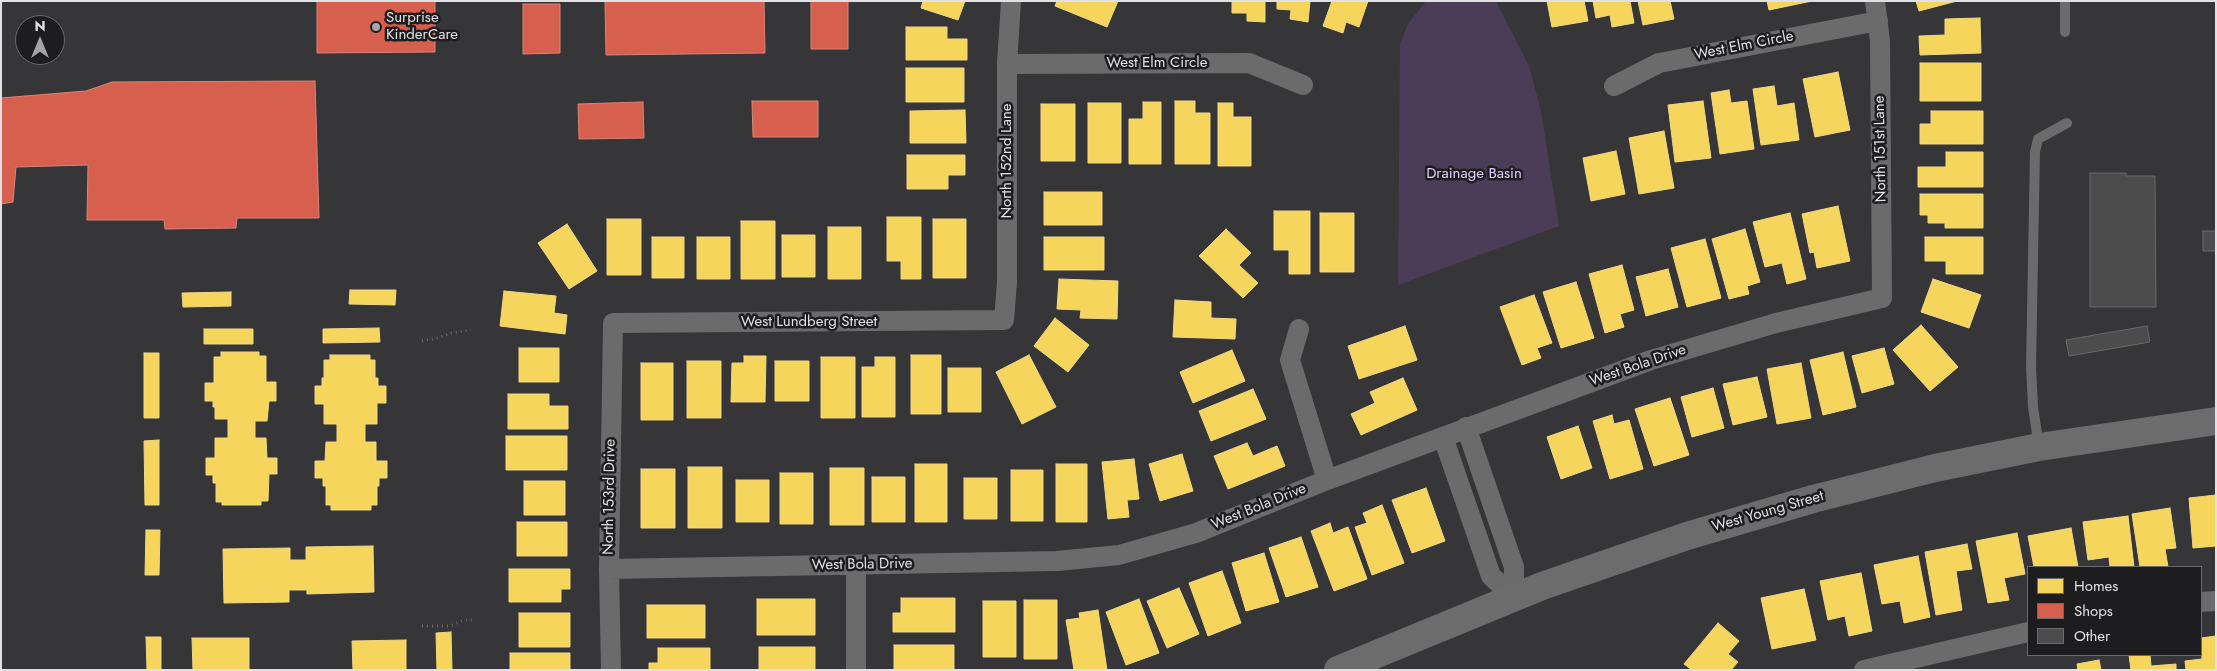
<!DOCTYPE html>
<html>
<head>
<meta charset="utf-8">
<style>
	body { margin:0 }
	#map { position:relative; width:2217px; height:671px; overflow:hidden; background:#363537; font-family:Jost,sans-serif }
	canvas { display:block }
	.frame { position:absolute; inset:0; border:2px solid #e1e0e3; pointer-events:none }
	.legend { position:absolute; left:2027px; top:566px; width:175px; height:90px; box-sizing:border-box; background:#1d1c1e; border:1px solid #6b6a6d; margin:0; padding:6px 9px; list-style:none; font-size:15px; color:#e1e0e3 }
	.legend li { display:flex; align-items:center; gap:10px; height:25px }
	.legend b { width:25px; border:1px solid #6b6a6d }
	.north { position:absolute; left:15px; top:15px; width:50px; height:50px; box-sizing:border-box; background:#1d1c1e; border:1px solid #6b6a6d; border-radius:50%; rotate:0deg; font-size:14px; font-weight:700; line-height:20px; text-align:center; color:#e1e0e3 }
	.north::after { content:''; display:block; margin:auto; width:18px; height:22px; background:#a5a4a7; clip-path:polygon(50% 0,100% 100%,50% 72%,0 100%) }
</style>
</head>
<body>
<div id="map">
<canvas width="2217" height="671"></canvas>
<div class="frame"></div>
<ul class="legend">
<li><b style="height:14px;background:#f6d55c"></b>Homes</li>
<li><b style="height:14px;background:#d6604d"></b>Shops</li>
<li><b style="height:14px;background:#4c4c4d"></b>Other</li>
</ul>
<div class="north">N</div>
</div>
<script>
const g = document.querySelector('canvas').getContext('2d');
g.lineJoin = 'round';
function paint(path, color) { g.fillStyle = color; g.fill(path, 'evenodd'); }
const shape = rows => new Path2D(rows.map(r => 'M' + r).join(''));
function trace(path, color, width, dash) { g.strokeStyle = color; g.lineWidth = width; g.lineCap = dash ? 'butt' : 'round'; g.setLineDash(dash || []); g.stroke(path); }
function label(font, color, halo, rows, align = 'center') {
  g.font = font + ' Jost,sans-serif'; g.lineWidth = 5; g.setLineDash([]); g.textBaseline = 'middle'; g.strokeStyle = halo; g.fillStyle = color; for (const [text, x, y, turn = 0] of rows) {
    g.save(); g.translate(x, y); g.rotate((+turn || 0) * Math.PI / 180); g.textAlign = isNaN(turn) ? turn : align; if (halo) g.strokeText(text, 0, 0); g.fillText(text, 0, 0); g.restore();
  }
}
const green = shape([
	[1426,1,1496,1,1529,66,1541,111,1559,226,1398,285,1400,44,1408,24]
]);
const homes = shape([
	[923,1,965,1,958,20,921,8,923,1],
	[1057,1,1118,1,1107,27,1055,6,1057,1],
	[1232,1,1265,1,1265,22,1247,21,1247,13,1232,13,1232,1],
	[1277,1,1310,1,1308,22,1290,19,1291,10,1277,9,1277,1],
	[1332,1,1368,1,1359,27,1346,22,1343,33,1323,26,1332,1],
	[1547,1,1584,1,1588,21,1552,27,1547,1],
	[1593,1,1630,1,1634,23,1612,27,1610,15,1596,18,1593,1],
	[1638,1,1670,1,1674,19,1643,25,1638,1],
	[1767,1,1812,1,1769,10,1767,1],
	[1916,1,1957,1,1919,11,1916,1],
	[1980,18,1981,53,1920,55,1919,36,1945,35,1945,19,1980,18],
	[906,27,947,27,947,39,967,39,967,60,906,60,906,27],
	[1920,63,1981,63,1981,101,1920,101,1920,63],
	[906,68,964,68,964,102,906,102,906,68],
	[1838,72,1850,130,1815,137,1803,79,1838,72],
	[1774,86,1777,106,1794,103,1799,140,1761,145,1753,89,1774,86],
	[1729,90,1731,103,1747,101,1754,149,1720,154,1711,93,1729,90],
	[1175,101,1195,101,1195,113,1210,113,1210,164,1175,164,1175,101],
	[1703,101,1711,158,1675,162,1668,105,1703,101],
	[1143,102,1161,102,1161,164,1129,164,1129,119,1143,119,1143,102],
	[1088,103,1121,103,1121,163,1088,163,1088,103],
	[1218,103,1233,103,1233,117,1251,117,1251,166,1218,166,1218,103],
	[1041,104,1075,104,1075,161,1041,161,1041,104],
	[965,110,966,143,910,143,910,111,965,110],
	[1931,111,1983,111,1983,144,1920,144,1920,124,1931,124,1931,111],
	[1664,131,1674,188,1639,194,1629,138,1664,131],
	[1616,151,1625,194,1591,201,1583,158,1616,151],
	[1946,152,1983,152,1983,187,1918,187,1918,167,1946,167,1946,152],
	[907,155,965,155,965,175,948,175,948,189,907,189,907,155],
	[1044,192,1102,192,1102,225,1044,225,1044,192],
	[1920,194,1983,194,1983,228,1945,228,1945,223,1928,223,1928,215,1920,215,1920,194],
	[1838,206,1850,261,1817,268,1814,252,1810,253,1802,214,1838,206],
	[1274,211,1310,211,1310,274,1289,274,1289,250,1274,250,1274,211],
	[1320,213,1354,213,1354,272,1320,272,1320,213],
	[1790,213,1806,279,1787,284,1782,263,1765,267,1753,222,1790,213],
	[887,217,921,217,921,279,901,279,901,261,887,261,887,217],
	[607,219,641,219,641,275,607,275,607,219],
	[933,219,966,219,966,278,933,278,933,219],
	[741,221,775,221,775,279,741,279,741,221],
	[567,224,597,271,569,289,538,243,567,224],
	[828,227,861,227,861,279,828,279,828,227],
	[1226,229,1251,253,1239,265,1258,283,1243,298,1199,256,1226,229],
	[1745,229,1760,282,1747,286,1749,294,1729,299,1712,239,1745,229],
	[782,235,815,235,815,277,782,277,782,235],
	[652,237,684,237,684,278,652,278,652,237],
	[697,237,730,237,730,279,697,279,697,237],
	[1044,237,1104,237,1104,270,1044,270,1044,237],
	[1925,237,1983,237,1983,274,1946,274,1946,261,1925,261,1925,237],
	[1705,239,1721,298,1687,307,1671,248,1705,239],
	[1622,265,1634,310,1620,314,1624,327,1605,333,1589,274,1622,265],
	[1668,269,1678,307,1646,316,1636,277,1668,269],
	[1059,279,1118,281,1117,319,1080,318,1081,310,1057,309,1059,279],
	[1933,279,1981,295,1969,328,1921,312,1933,279],
	[1576,282,1594,338,1561,348,1543,292,1576,282],
	[350,290,396,290,395,305,349,304,350,290],
	[504,291,556,296,554,313,567,315,565,334,500,326,504,291],
	[231,292,231,306,183,307,182,293,231,292],
	[1534,295,1552,343,1537,348,1541,358,1522,365,1500,307,1534,295],
	[1175,300,1211,302,1211,318,1236,319,1235,339,1173,337,1175,300],
	[1055,318,1089,345,1068,372,1034,346,1055,318],
	[1921,325,1958,367,1930,391,1893,350,1921,325],
	[1405,326,1417,360,1359,379,1348,346,1405,326],
	[379,328,380,342,323,343,323,329,379,328],
	[204,329,253,329,253,344,204,344,204,329],
	[519,348,559,348,559,382,519,382,519,348],
	[1884,348,1894,384,1862,393,1852,356,1884,348],
	[1232,350,1245,381,1193,403,1180,372,1232,350],
	[221,352,259,352,259,356,266,356,266,382,276,382,276,401,269,401,267,421,255,421,255,438,266,438,267,458,277,458,277,474,269,474,268,501,261,501,261,505,222,505,222,502,216,502,216,483,213,483,213,475,206,475,206,458,215,458,215,438,228,438,228,419,215,419,215,407,213,407,213,401,205,401,205,383,214,383,214,357,221,357,221,352],
	[1843,352,1856,407,1823,415,1810,360,1843,352],
	[144,353,159,353,159,418,144,418,144,353],
	[330,355,370,355,370,360,375,360,375,378,378,378,378,386,386,386,386,403,377,403,377,424,365,424,365,442,376,442,376,461,387,461,387,478,379,478,379,486,377,486,377,505,371,505,371,510,331,510,331,505,326,505,326,486,323,486,323,478,315,478,315,461,325,461,326,442,337,442,337,424,324,424,324,404,315,404,315,386,322,386,322,378,324,378,324,360,330,360,330,355],
	[911,355,941,355,941,414,911,414,911,355],
	[1029,355,1056,407,1022,424,996,372,1029,355],
	[744,356,766,356,765,402,731,402,732,363,744,363,744,356],
	[821,357,855,357,855,418,821,418,821,357],
	[875,357,895,357,895,417,862,417,862,367,875,367,875,357],
	[687,361,721,361,721,418,687,418,687,361],
	[775,361,809,361,809,401,775,401,775,361],
	[641,363,673,363,673,420,641,420,641,363],
	[1801,363,1811,418,1777,424,1767,369,1801,363],
	[948,368,981,368,981,412,948,412,948,368],
	[1757,377,1767,417,1733,425,1723,384,1757,377],
	[1403,378,1417,410,1361,435,1351,414,1375,403,1370,392,1403,378],
	[1713,388,1724,428,1692,437,1681,397,1713,388],
	[1253,389,1266,419,1211,441,1199,411,1253,389],
	[508,394,549,394,549,406,568,406,568,429,508,429,508,394],
	[1670,398,1689,455,1654,466,1635,409,1670,398],
	[1612,415,1614,424,1629,420,1643,469,1610,479,1593,421,1612,415],
	[1578,426,1592,468,1561,479,1547,437,1578,426],
	[506,436,567,436,567,470,506,470,506,436],
	[159,440,159,505,145,505,144,441,159,440],
	[1247,443,1253,456,1277,446,1285,466,1228,489,1214,456,1247,443],
	[1182,454,1193,491,1160,501,1149,464,1182,454],
	[1134,459,1139,499,1127,500,1129,517,1108,519,1102,462,1134,459],
	[915,464,947,464,947,522,915,522,915,464],
	[1056,464,1087,464,1087,522,1056,522,1056,464],
	[688,467,722,467,722,528,688,528,688,467],
	[830,468,864,468,864,525,830,525,830,468],
	[641,469,675,469,675,528,641,528,641,469],
	[1011,470,1043,470,1043,521,1011,521,1011,470],
	[780,473,813,473,813,524,780,524,780,473],
	[872,477,905,477,905,522,872,522,872,477],
	[964,478,997,478,997,519,964,519,964,478],
	[736,480,769,480,769,522,736,522,736,480],
	[524,481,565,481,565,515,524,515,524,481],
	[1426,488,1445,541,1412,553,1392,500,1426,488],
	[2216,495,2216,546,2193,548,2189,498,2216,495],
	[1382,505,1404,563,1372,575,1355,527,1367,523,1363,513,1382,505],
	[2170,508,2176,548,2165,549,2168,567,2140,567,2132,514,2170,508],
	[2128,516,2134,567,2110,567,2109,557,2088,560,2083,522,2128,516],
	[517,522,567,522,567,556,517,556,517,522],
	[1330,523,1333,533,1348,527,1367,579,1334,591,1311,531,1330,523],
	[2071,528,2078,567,2034,567,2028,536,2071,528],
	[146,530,160,530,159,575,145,575,146,530],
	[2017,533,2025,574,2004,578,2009,600,1988,603,1976,541,2017,533],
	[1301,537,1318,587,1286,597,1269,548,1301,537],
	[1967,544,1972,569,1956,571,1962,610,1936,615,1925,552,1967,544],
	[373,546,374,592,307,594,307,590,289,590,289,602,224,603,223,549,290,548,290,560,306,560,306,547,373,546],
	[1264,553,1279,602,1246,611,1232,563,1264,553],
	[1918,556,1930,617,1904,623,1900,601,1882,604,1874,565,1918,556],
	[509,569,570,569,570,589,561,589,561,602,509,602,509,569],
	[1222,571,1241,623,1208,636,1189,583,1222,571],
	[1861,573,1872,631,1849,636,1845,616,1828,620,1820,581,1861,573],
	[1179,588,1199,634,1167,648,1147,601,1179,588],
	[1804,589,1816,640,1772,649,1761,598,1804,589],
	[901,598,955,598,955,632,893,632,893,613,901,613,901,598],
	[757,599,815,599,815,635,757,635,757,599],
	[1139,599,1159,653,1126,665,1106,612,1139,599],
	[1024,600,1057,600,1057,659,1024,659,1024,600],
	[983,601,1016,601,1016,657,983,657,983,601],
	[647,605,705,605,705,638,647,638,647,605],
	[1098,610,1107,670,1074,670,1066,620,1080,618,1079,613,1098,610],
	[519,613,570,613,570,647,519,647,519,613],
	[1718,623,1739,641,1728,654,1738,662,1731,670,1692,670,1684,664,1718,623],
	[451,632,452,670,437,670,436,633,451,632],
	[2216,636,2216,670,2186,670,2185,661,2202,659,2201,638,2216,636],
	[146,637,161,637,161,670,147,670,146,637],
	[192,638,249,638,249,670,193,670,192,638],
	[406,640,406,670,353,670,352,641,406,640],
	[894,645,954,645,954,670,894,670,894,645],
	[759,647,815,647,815,670,759,670,759,647],
	[658,648,710,648,710,670,649,670,649,663,658,663,658,648],
	[510,653,570,653,570,670,510,670,510,653],
	[2129,655,2150,655,2151,666,2176,664,2176,670,2131,670,2129,655],
	[2099,660,2101,670,2078,670,2077,664,2099,660]
]);
const shops = shape([
	[317,1,435,1,435,52,317,53,317,1],
	[605,1,764,1,765,53,606,55,605,1],
	[811,1,848,1,848,49,811,49,811,1],
	[523,4,560,4,560,53,523,54,523,4],
	[315,81,319,218,237,218,236,228,165,229,164,220,87,220,88,165,16,167,13,202,1,204,1,98,86,91,112,82,315,81],
	[752,101,818,101,818,137,753,137,752,101],
	[643,102,644,138,579,139,578,104,643,102]
]);
const building = shape([
	[2090,173,2126,173,2126,176,2155,176,2156,307,2090,307,2090,173],
	[2203,231,2216,231,2216,251,2203,251,2203,231],
	[2147,326,2150,342,2069,356,2066,340,2147,326]
]);
const path = shape([
	[422,341,438,338,451,333,471,330],
	[422,626,450,626,464,620,474,620]
]);
const lane = shape([
	[2065,32,2065,1],
	[2039,447,2033,407,2031,366,2035,152,2038,139,2067,123]
]);
const street = shape([
	[1007,64,1249,63,1303,85],
	[1614,86,1659,63,1878,21],
	[1299,329,1290,360,1327,480],
	[1466,427,1514,567,1514,597],
	[1443,437,1491,576,1514,597],
	[856,565,856,670],
	[609,569,1057,561,1119,555,1196,533,1327,480,1651,360,1776,323,1882,298,1880,41,1875,1],
	[2201,602,2216,601],
	[611,670,609,569,613,323,1004,320,1007,282,1007,64,1011,1],
	[1864,670,2028,632]
]);
const secondary = shape([
	[1338,670,1542,586,1687,536,1813,499,1935,468,2039,447,2216,421]
]);
const markers = [
	[376,27,5,"#a5a4a7"]
];
const poiNames = [
	["Surprise",386,18],
	["KinderCare",386,35]
];
const streetNames = [
	["West Elm Circle",1744,46,-11],
	["West Elm Circle",1157,63],
	["North 151st Lane",1881,149,-91],
	["North 152nd Lane",1007,161,-90],
	["West Lundberg Street",809,322],
	["West Bola Drive",1638,366,-19],
	["North 153rd Drive",610,497,-89],
	["West Bola Drive",1259,507,-22],
	["West Young Street",1768,512,-16],
	["West Bola Drive",862,565,-1]
];
const parkNames = [
	["Drainage Basin",1474,174]
];
paint(green, '#4b3d58');
paint(homes, '#f6d55c');
trace(homes, '#f0d884', 1);
paint(shops, '#d6604d');
trace(shops, '#d9867a', 1);
paint(building, '#4c4c4d');
trace(building, '#69686a', 1);
trace(path, '#6c6b6d', 3, [1, 4]);
trace(lane, '#6b6b6b', 10);
trace(street, '#6b6b6b', 20);
trace(secondary, '#6d6c6d', 28);
for (const [x, y, r, color] of markers) { const dot = new Path2D(); dot.arc(x, y, r, 0, 2 * Math.PI); g.fillStyle = color; g.fill(dot); trace(dot, '#1d1c1e', 2); }
label('15px', '#e1e0e3', '#1d1c1e', poiNames, 'left');
label('15px', '#e1e0e3', '#1d1c1e', streetNames);
label('15px', '#e4c9fe', '#1d1c1e', parkNames);
</script>
</body>
</html>
